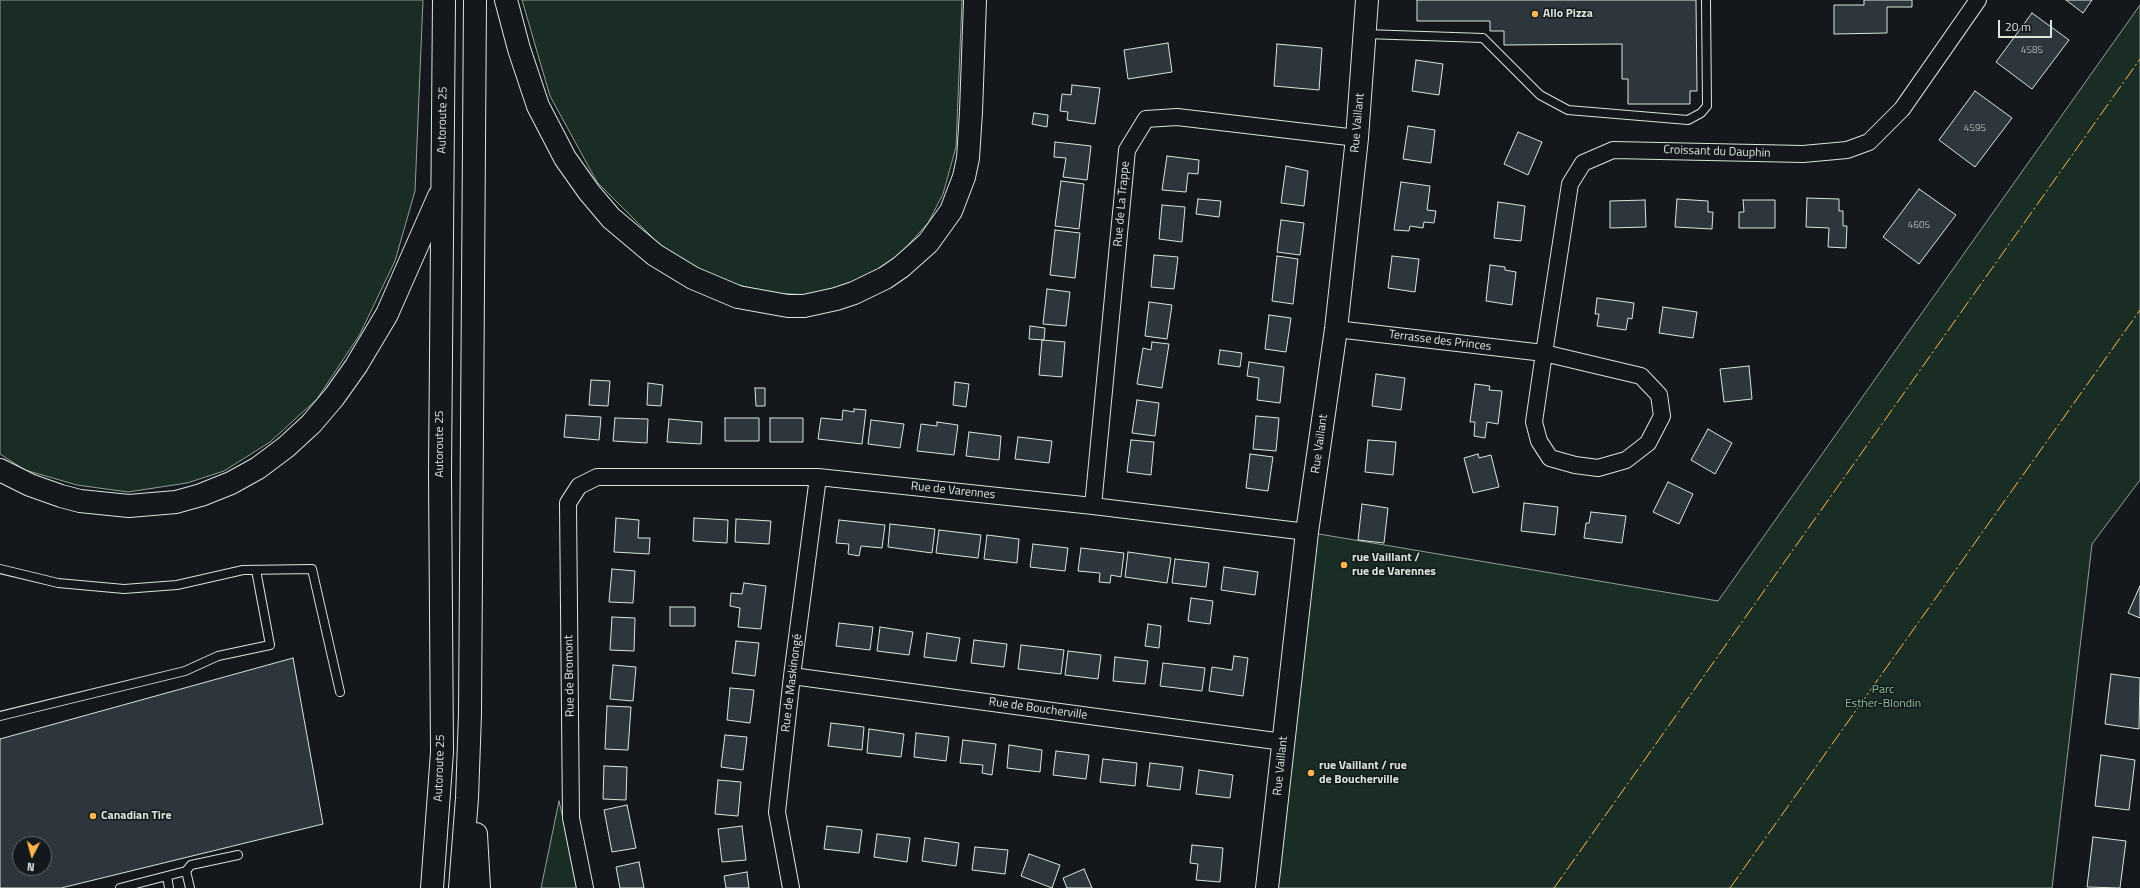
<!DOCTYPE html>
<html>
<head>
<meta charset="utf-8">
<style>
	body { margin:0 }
	#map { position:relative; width:2140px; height:888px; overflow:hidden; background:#14181c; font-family:"Titillium Web",sans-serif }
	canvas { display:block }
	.north { position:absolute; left:12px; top:836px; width:40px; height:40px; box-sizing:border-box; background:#14181c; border:1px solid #626a69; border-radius:50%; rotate:186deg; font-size:11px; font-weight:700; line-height:16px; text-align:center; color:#d8e6dc }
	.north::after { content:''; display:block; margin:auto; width:14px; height:18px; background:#ffb74d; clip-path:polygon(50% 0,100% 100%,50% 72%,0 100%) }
	.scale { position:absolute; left:1998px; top:20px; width:54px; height:18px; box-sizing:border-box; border:2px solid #d8e6dc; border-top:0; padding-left:5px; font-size:12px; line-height:14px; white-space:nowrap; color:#d8e6dc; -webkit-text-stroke:3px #14181c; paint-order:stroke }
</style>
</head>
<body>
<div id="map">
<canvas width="2140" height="888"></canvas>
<div class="north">N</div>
<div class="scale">20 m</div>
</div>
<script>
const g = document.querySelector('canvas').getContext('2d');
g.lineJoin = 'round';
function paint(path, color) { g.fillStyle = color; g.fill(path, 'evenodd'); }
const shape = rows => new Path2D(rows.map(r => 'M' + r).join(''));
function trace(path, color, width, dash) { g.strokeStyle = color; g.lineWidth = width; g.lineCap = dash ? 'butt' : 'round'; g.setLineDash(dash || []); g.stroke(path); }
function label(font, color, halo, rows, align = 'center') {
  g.font = font + ' "Titillium Web",sans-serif'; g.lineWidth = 3; g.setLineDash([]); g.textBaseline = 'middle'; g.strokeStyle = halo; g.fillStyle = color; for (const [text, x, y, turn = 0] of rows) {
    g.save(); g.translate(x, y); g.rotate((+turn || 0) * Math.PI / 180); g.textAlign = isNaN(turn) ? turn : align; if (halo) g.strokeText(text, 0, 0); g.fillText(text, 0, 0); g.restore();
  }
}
const green = shape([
	[0,0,423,0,415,191,395,261,360,334,317,399,270,442,224,471,187,483,128,492,77,485,25,470,0,454,0,0],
	[522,0,962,0,956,147,943,194,928,223,899,255,872,276,814,295,768,293,710,277,666,251,597,182,550,96,522,0],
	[2140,5,2140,480,2092,544,2052,888,1267,888,1307,532,1718,601,2140,5],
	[559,801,579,888,541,888,559,801]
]);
const building = shape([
	[1417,0,1696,0,1697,91,1690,91,1690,104,1628,104,1628,79,1622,79,1622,44,1504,45,1504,31,1490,31,1490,21,1417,21,1417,0],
	[1864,0,1912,0,1912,7,1887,7,1887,33,1834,34,1834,5,1864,5,1864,0],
	[2066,0,2092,0,2083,13,2066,0],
	[2032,13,2069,40,2032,89,1996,62,2032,13],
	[1168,43,1172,72,1128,79,1124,50,1168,43],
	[1277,44,1322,48,1319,90,1274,86,1277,44],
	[1416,60,1443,64,1439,95,1412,91,1416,60],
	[1072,85,1100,88,1095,124,1067,120,1068,112,1060,111,1062,94,1071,95,1072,85],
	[1975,91,2012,118,1975,167,1939,140,1975,91],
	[1034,113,1048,115,1047,127,1032,124,1034,113],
	[1408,126,1435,130,1431,163,1403,159,1408,126],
	[1518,132,1542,142,1528,175,1504,164,1518,132],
	[1055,142,1091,146,1087,180,1063,177,1066,158,1054,157,1055,142],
	[1167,156,1199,160,1198,174,1188,173,1186,192,1162,190,1167,156],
	[1286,166,1308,171,1304,206,1281,203,1286,166],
	[1061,181,1084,184,1079,229,1055,226,1061,181],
	[1401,182,1430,186,1427,210,1436,211,1434,223,1424,222,1423,228,1410,226,1409,231,1394,230,1401,182],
	[1919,189,1956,215,1919,264,1883,237,1919,189],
	[1807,198,1839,199,1839,211,1843,211,1843,226,1847,226,1846,248,1828,247,1829,228,1806,227,1807,198],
	[1198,199,1221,201,1219,217,1196,214,1198,199],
	[1677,199,1708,201,1708,212,1713,212,1712,229,1675,227,1677,199],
	[1645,200,1646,227,1610,228,1610,201,1645,200],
	[1743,200,1775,200,1775,228,1739,228,1739,212,1744,212,1743,200],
	[1498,202,1525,206,1521,241,1494,238,1498,202],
	[1162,205,1185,207,1182,242,1159,239,1162,205],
	[1281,220,1304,223,1300,255,1277,252,1281,220],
	[1055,230,1080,233,1075,278,1050,275,1055,230],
	[1154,255,1178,257,1174,289,1151,287,1154,255],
	[1277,256,1298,259,1293,304,1272,301,1277,256],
	[1392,256,1419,259,1415,292,1388,288,1392,256],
	[1490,265,1505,267,1505,270,1516,272,1512,305,1486,301,1490,265],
	[1047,289,1070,292,1066,326,1043,324,1047,289],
	[1597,298,1634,303,1632,319,1628,318,1626,330,1597,326,1599,314,1595,314,1597,298],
	[1149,302,1172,305,1167,339,1145,336,1149,302],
	[1663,307,1697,312,1693,338,1659,333,1663,307],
	[1269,315,1291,318,1286,352,1265,349,1269,315],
	[1030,326,1045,328,1044,340,1029,339,1030,326],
	[1042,340,1065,342,1062,377,1039,375,1042,340],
	[1152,342,1169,344,1162,388,1137,384,1143,348,1151,350,1152,342],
	[1220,350,1242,353,1240,367,1218,364,1220,350],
	[1249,362,1284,367,1280,403,1257,400,1259,378,1247,376,1249,362],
	[1749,366,1752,399,1724,402,1720,369,1749,366],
	[1376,374,1405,378,1401,410,1372,406,1376,374],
	[591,380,610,381,608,406,589,405,591,380],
	[955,382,969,384,966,407,953,405,955,382],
	[648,383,663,385,661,406,647,405,648,383],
	[1475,384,1490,386,1489,390,1502,391,1498,424,1487,422,1485,438,1474,436,1475,422,1470,422,1475,384],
	[755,388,765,388,765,406,756,406,755,388],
	[1137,400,1159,403,1155,436,1132,433,1137,400],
	[854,409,866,410,862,444,818,439,821,418,842,420,843,410,854,412,854,409],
	[566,415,601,417,599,440,564,437,566,415],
	[1256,416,1279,418,1276,451,1253,449,1256,416],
	[615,418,648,419,647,443,613,441,615,418],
	[725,418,759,418,759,441,725,441,725,418],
	[770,418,803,418,803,442,770,442,770,418],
	[669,419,702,422,701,444,667,442,669,419],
	[871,420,904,424,900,448,868,444,871,420],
	[937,422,958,425,954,455,917,451,921,424,937,426,937,422],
	[1708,429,1732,443,1715,474,1691,460,1708,429],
	[969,432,1001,436,999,460,966,456,969,432],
	[1018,437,1052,441,1049,463,1015,459,1018,437],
	[1131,440,1154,442,1151,475,1127,472,1131,440],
	[1368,440,1396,442,1393,475,1365,472,1368,440],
	[1250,454,1273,457,1268,491,1246,488,1250,454],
	[1478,454,1479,458,1491,455,1499,487,1473,493,1464,458,1478,454],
	[1668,482,1693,494,1679,524,1653,512,1668,482],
	[1524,503,1558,507,1555,535,1521,531,1524,503],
	[1362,504,1388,508,1384,543,1358,540,1362,504],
	[1591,512,1626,516,1622,543,1584,538,1586,523,1589,523,1591,512],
	[616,518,639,520,638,538,650,538,649,554,614,552,616,518],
	[694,518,728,520,727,543,693,541,694,518],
	[736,519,771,521,769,544,735,542,736,519],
	[839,520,885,525,882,548,861,546,859,556,848,554,849,544,836,543,839,520],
	[890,524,935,529,932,553,888,547,890,524],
	[939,530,981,535,978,558,936,553,939,530],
	[987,535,1019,539,1017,563,984,559,987,535],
	[1033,544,1068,548,1065,571,1030,567,1033,544],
	[1081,548,1124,553,1121,577,1111,575,1110,583,1099,582,1100,573,1078,571,1081,548],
	[1128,552,1171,558,1167,583,1125,577,1128,552],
	[1175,559,1209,563,1206,587,1172,583,1175,559],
	[1224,567,1258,572,1255,595,1221,590,1224,567],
	[612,569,635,571,633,603,609,602,612,569],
	[744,583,766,586,761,629,738,627,740,608,730,606,731,593,742,594,744,583],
	[2140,586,2140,618,2128,613,2140,586],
	[1191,598,1213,601,1210,624,1188,621,1191,598],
	[670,607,695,607,695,626,670,626,670,607],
	[612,617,635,618,634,651,610,650,612,617],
	[839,623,873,627,870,650,836,646,839,623],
	[1148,624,1161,626,1159,648,1145,646,1148,624],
	[880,627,913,632,909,655,877,651,880,627],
	[927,633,960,638,956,661,924,657,927,633],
	[974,640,1007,644,1004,667,971,663,974,640],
	[736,641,759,643,755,676,732,673,736,641],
	[1021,645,1064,650,1061,674,1018,669,1021,645],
	[1068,651,1101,655,1098,679,1065,675,1068,651],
	[1234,656,1248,658,1243,696,1209,691,1212,667,1232,670,1234,656],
	[1115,657,1148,661,1145,684,1113,681,1115,657],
	[293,658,323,824,61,888,0,888,0,739,293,658],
	[20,844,44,844,44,868,20,868,20,844],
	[1163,663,1205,668,1202,691,1160,686,1163,663],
	[613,665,636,667,633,701,610,699,613,665],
	[2111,674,2140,678,2139,729,2105,724,2111,674],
	[730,688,754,690,750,723,727,720,730,688],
	[607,706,631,707,628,750,605,749,607,706],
	[831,723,864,727,862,750,828,746,831,723],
	[869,729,904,734,901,757,867,753,869,729],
	[916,733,949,737,946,761,914,757,916,733],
	[725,735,747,737,743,770,721,767,725,735],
	[963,740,996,744,992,775,982,773,983,765,960,763,963,740],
	[1009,745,1042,750,1040,772,1007,768,1009,745],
	[1056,751,1089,755,1086,779,1053,775,1056,751],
	[2101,755,2135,760,2129,810,2095,806,2101,755],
	[1103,759,1137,763,1135,786,1100,782,1103,759],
	[1150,763,1183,767,1180,790,1147,786,1150,763],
	[604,766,627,767,626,800,603,799,604,766],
	[1199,770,1233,775,1230,798,1196,794,1199,770],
	[718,780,741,782,738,816,715,814,718,780],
	[627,805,636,848,612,852,604,810,627,805],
	[742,826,746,860,722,862,718,829,742,826],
	[827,826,862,830,859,853,824,849,827,826],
	[877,834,910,838,907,862,874,857,877,834],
	[2093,837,2126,841,2120,888,2087,887,2093,837],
	[925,838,959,843,956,866,922,861,925,838],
	[1192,845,1223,848,1220,882,1196,880,1198,864,1190,863,1192,845],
	[975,847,1008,850,1005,874,972,870,975,847],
	[1029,854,1060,865,1052,888,1021,876,1029,854],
	[639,862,644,888,620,888,616,867,639,862],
	[1084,869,1092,888,1067,888,1063,878,1084,869],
	[747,872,749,888,726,888,724,876,747,872]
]);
const lane = shape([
	[1365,34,1483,38,1540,95,1568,110,1688,120,1701,113,1707,106,1706,0],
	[0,569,58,583,124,589,177,585,243,570,312,569,340,692],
	[0,716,185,671,218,656,270,645,256,570],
	[186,871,191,865,238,855],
	[167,876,169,888],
	[120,888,186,871,190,888]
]);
const street = shape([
	[1336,329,1544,353,1641,376,1659,395,1662,416,1648,443,1626,460,1598,468,1575,465,1550,458,1539,441,1534,422,1544,353,1570,184,1583,163,1613,150,1803,154,1847,150,1869,142,1902,109,1978,0],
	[1093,506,1127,150,1146,119,1177,117,1357,138],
	[792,676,1283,742],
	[585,888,571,818,568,503,579,486,597,477,818,477,1093,506,1307,532],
	[791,888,777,812,792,676,818,477]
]);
const secondary = shape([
	[1267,888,1307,532,1336,329,1357,138,1367,0]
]);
const highway = shape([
	[506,0,519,49,538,106,565,158,589,192,611,218,655,255,693,278,738,297,788,306,804,306,836,299,854,293,885,278,901,267,928,243,951,211,964,177,968,158,971,112,975,0],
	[0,470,30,485,61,496,80,501,129,506,176,502,201,495,231,483,258,468,286,447,311,424,334,397,356,366,387,314,439,196],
	[476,834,479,888],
	[432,888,442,752,440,474,444,0],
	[460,888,467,798,470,714,475,0]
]);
const power = shape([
	[1554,888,2140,59],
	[1730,888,2140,310]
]);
const markers = [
	[1535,14,4,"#ffb74d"],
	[1344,565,4,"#ffb74d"],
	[1311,773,4,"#ffb74d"],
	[93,816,4,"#ffb74d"]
];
const numberNames = [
	["4585",2032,51],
	["4595",1975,129],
	["4605",1919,226]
];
const poiNames = [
	["Allo Pizza",1543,14],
	["rue Vaillant /",1352,558],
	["rue de Varennes",1352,572],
	["rue Vaillant / rue",1319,766],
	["de Boucherville",1319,780],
	["Canadian Tire",101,816]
];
const streetNames = [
	["Autoroute 25",443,120,-89],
	["Rue Vaillant",1358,123,-85],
	["Croissant du Dauphin",1717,152,2],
	["Rue de La Trappe",1122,204,-85],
	["Terrasse des Princes",1440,341,7],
	["Autoroute 25",440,444,-90],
	["Rue Vaillant",1320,444,-82],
	["Rue de Varennes",953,491,6],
	["Rue de Bromont",570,676,-91],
	["Rue de Maskinongé",792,683,-83],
	["Rue de Boucherville",1038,709,8],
	["Rue Vaillant",1281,766,-84],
	["Autoroute 25",440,768,-88]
];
const parkNames = [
	["Parc",1883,690],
	["Esther-Blondin",1883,704]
];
paint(green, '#1a2d24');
trace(green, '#939e99', 1);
paint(building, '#2c363c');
trace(building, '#d8e6dc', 1);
trace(lane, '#d8e6dc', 10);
trace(street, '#d8e6dc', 18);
trace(secondary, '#d8e6dc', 24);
trace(highway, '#d8e6dc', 24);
trace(lane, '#14181c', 8);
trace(street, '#14181c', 16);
trace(secondary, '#14181c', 22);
trace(highway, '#14181c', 22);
trace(power, '#ffb74d', 1, [14, 3, 2, 3]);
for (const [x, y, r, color] of markers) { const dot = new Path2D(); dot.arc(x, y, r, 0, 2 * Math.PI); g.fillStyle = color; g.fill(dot); trace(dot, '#14181c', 1.5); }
label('10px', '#adbab4', null, numberNames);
label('bold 12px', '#d8e6dc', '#14181c', poiNames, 'left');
label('12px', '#d8e6dc', '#14181c', streetNames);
label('12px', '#8ac095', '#14181c', parkNames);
</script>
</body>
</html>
